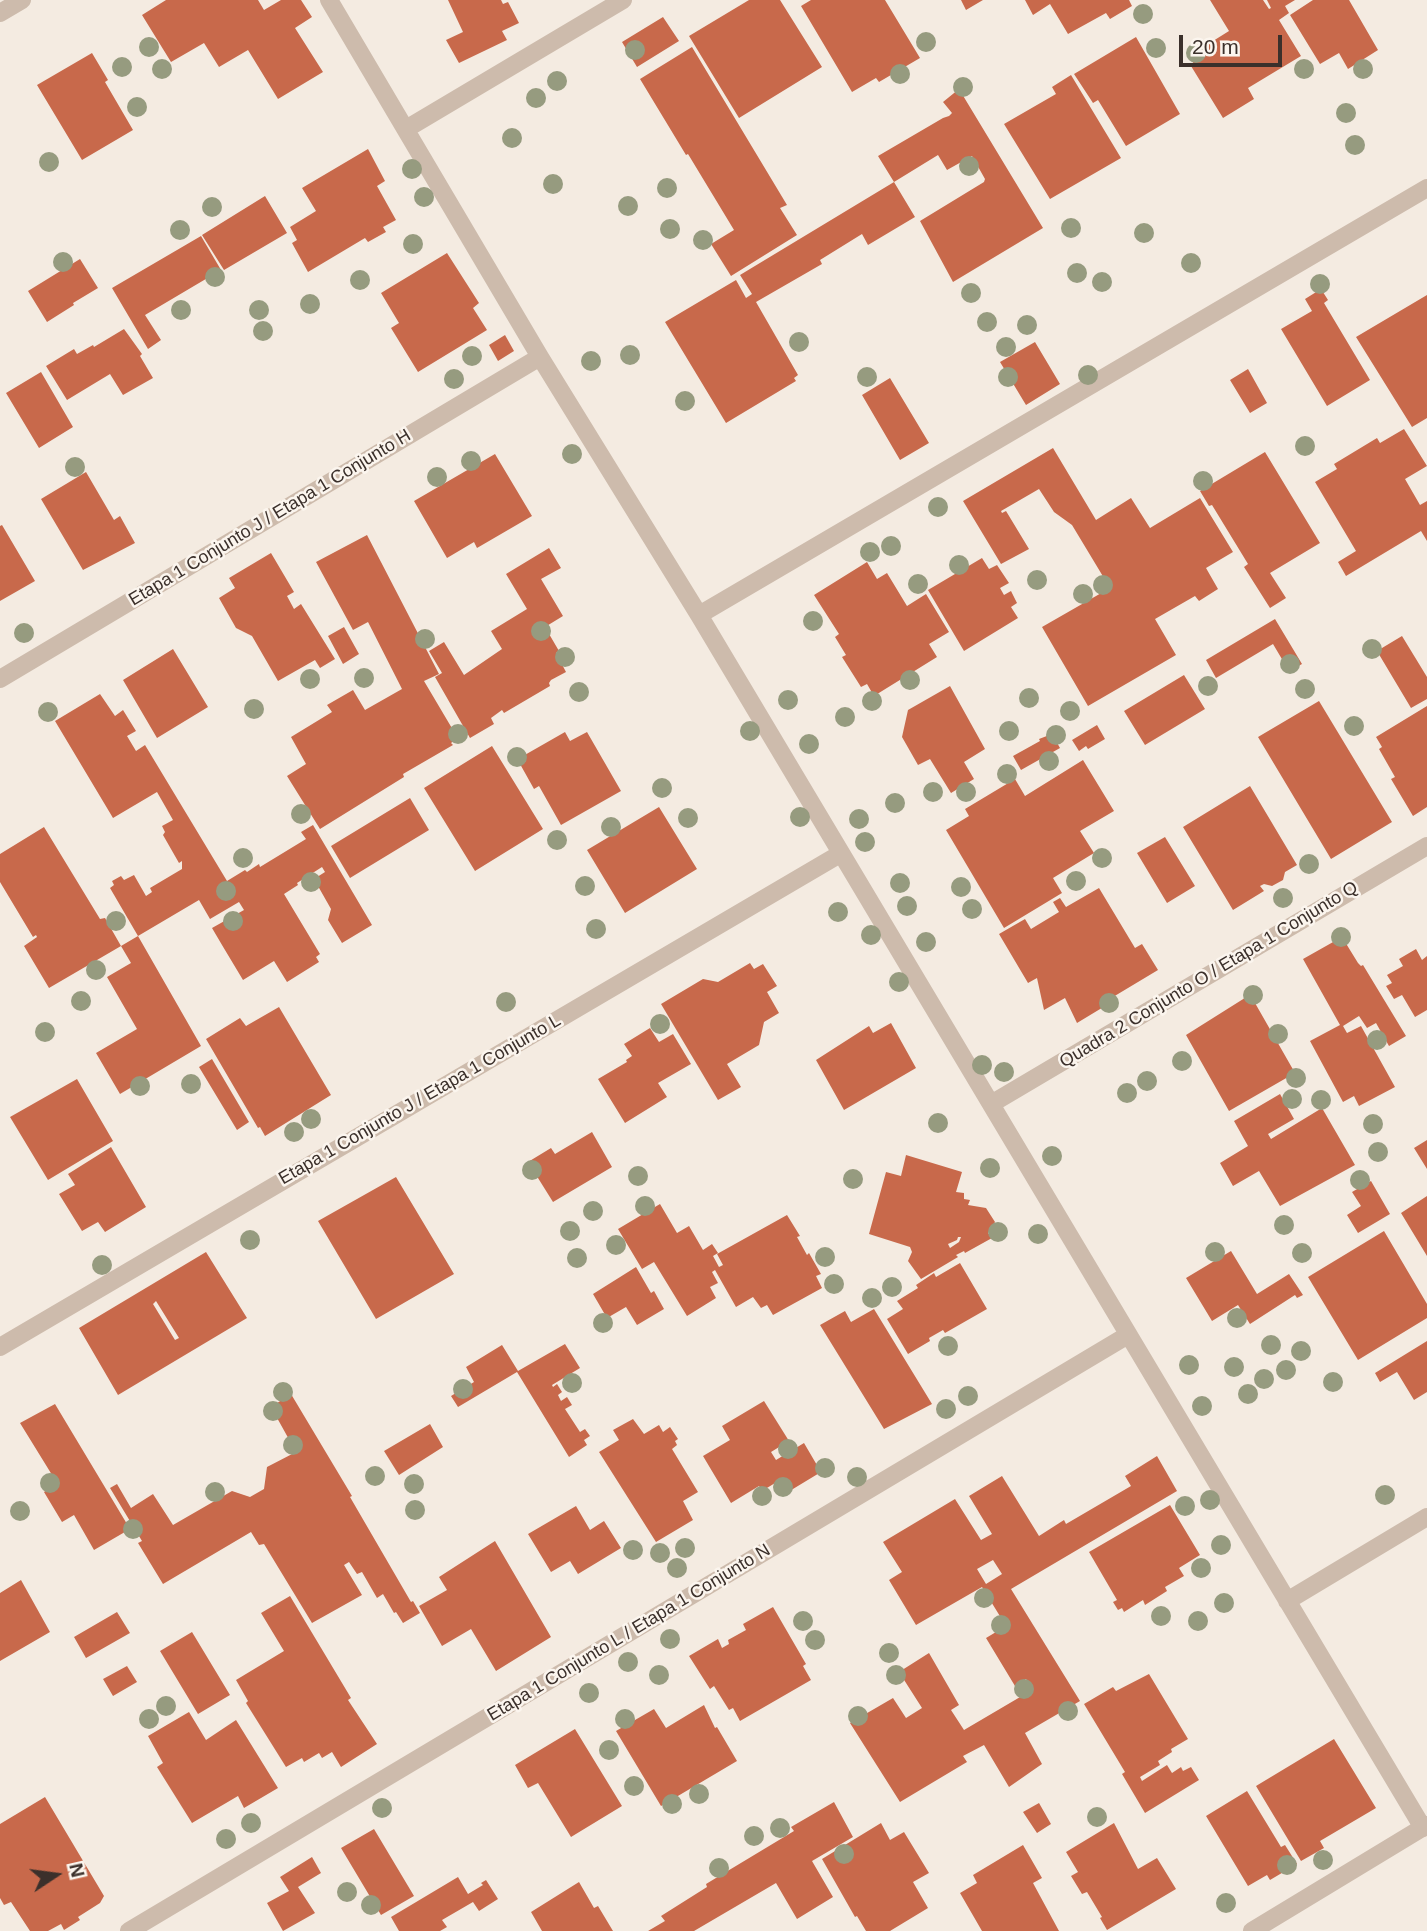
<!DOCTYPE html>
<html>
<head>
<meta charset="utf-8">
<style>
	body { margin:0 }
	#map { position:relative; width:1427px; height:1931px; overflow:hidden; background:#f4ebe1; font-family:Helvetica,sans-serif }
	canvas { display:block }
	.north { position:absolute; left:21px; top:1840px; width:70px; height:70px; -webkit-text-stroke:5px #fbf5ee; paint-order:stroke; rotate:77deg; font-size:19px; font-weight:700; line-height:28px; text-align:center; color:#3b302b }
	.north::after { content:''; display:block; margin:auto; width:24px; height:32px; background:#3b302b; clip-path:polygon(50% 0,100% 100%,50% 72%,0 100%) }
	.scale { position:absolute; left:1179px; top:35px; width:103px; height:32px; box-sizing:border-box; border:4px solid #3b302b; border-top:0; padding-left:9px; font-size:21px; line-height:24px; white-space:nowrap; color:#3b302b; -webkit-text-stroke:5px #fbf5ee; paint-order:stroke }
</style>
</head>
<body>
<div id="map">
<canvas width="1427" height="1931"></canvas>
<div class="north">N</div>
<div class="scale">20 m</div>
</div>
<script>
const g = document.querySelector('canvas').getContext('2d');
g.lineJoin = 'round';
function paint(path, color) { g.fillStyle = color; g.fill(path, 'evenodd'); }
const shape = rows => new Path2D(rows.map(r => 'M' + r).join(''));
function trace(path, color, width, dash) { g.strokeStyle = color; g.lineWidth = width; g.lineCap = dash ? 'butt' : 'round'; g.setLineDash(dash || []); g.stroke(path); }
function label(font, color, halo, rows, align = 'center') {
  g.font = font + ' Helvetica,sans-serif'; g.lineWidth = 5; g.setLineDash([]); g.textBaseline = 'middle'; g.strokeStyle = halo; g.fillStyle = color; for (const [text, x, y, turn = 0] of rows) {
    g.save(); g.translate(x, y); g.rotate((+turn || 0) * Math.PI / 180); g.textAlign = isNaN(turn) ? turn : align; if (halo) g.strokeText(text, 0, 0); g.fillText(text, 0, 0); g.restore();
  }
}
const building = shape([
	[166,0,258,0,264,10,281,0,301,0,312,17,295,28,323,72,278,99,248,50,219,67,204,43,171,62,142,15],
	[448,0,501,0,503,4,508,2,519,23,502,31,507,40,459,63,446,40,463,32],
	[749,0,780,0,822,67,739,118,689,36],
	[811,0,885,0,920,58,879,82,876,78,852,92,801,6],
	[961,0,983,0,966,10],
	[1025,0,1129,0,1132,6,1110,19,1106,13,1068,34,1050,4,1033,15],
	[1210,0,1263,0,1269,9,1271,8,1267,0,1295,0,1285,6,1289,13,1279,20,1301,56,1248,88,1254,99,1223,118,1191,66,1194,64,1189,56,1229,31],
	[1313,0,1349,0,1378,50,1348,69,1339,53,1320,64,1290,15],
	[663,17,679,41,637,67,622,42],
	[1136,37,1180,114,1126,146,1098,100,1093,103,1074,74],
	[692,47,787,205,780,208,797,235,731,276,711,244,734,230,688,154,686,155,640,79],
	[92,53,108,80,105,82,133,130,82,160,37,85],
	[1071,75,1121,158,1050,199,1004,124,1056,94,1052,87],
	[959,89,1043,228,953,282,920,221,984,182,985,179,972,156,947,170,938,155,894,182,878,156,943,118,949,116,952,113,943,102],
	[368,149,385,181,377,186,396,220,383,227,386,232,368,242,365,238,308,272,292,243,297,240,290,227,316,211,302,188],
	[894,182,915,217,868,245,862,234,820,260,822,264,756,302,798,375,794,378,796,381,726,423,665,322,736,280,746,298,752,294,740,275],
	[265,196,287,233,224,270,202,235],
	[201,236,221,270,145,315,161,340,148,349,112,288],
	[447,253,479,303,473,308,487,330,418,372,391,328,399,323,381,293],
	[80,259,98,288,73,303,74,305,47,322,28,291],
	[1321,289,1328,300,1324,303,1370,380,1327,406,1281,329,1312,311,1305,299],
	[1427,295,1427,418,1412,427,1356,337],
	[124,329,142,354,140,356,153,378,123,395,110,374,67,400,46,366,74,349,77,354,93,345,94,347],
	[505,335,514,351,498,361,489,345],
	[1035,342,1060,384,1026,405,1000,362],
	[1248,369,1267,403,1250,413,1230,380],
	[41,372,73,427,39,448,6,393],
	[890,378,929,443,900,460,862,395],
	[1404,429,1427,466,1405,479,1420,505,1427,501,1427,541,1421,531,1346,576,1338,562,1356,551,1315,482,1337,469,1334,464,1377,438,1380,443],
	[1053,448,1096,520,1131,498,1150,528,1200,498,1233,552,1206,568,1218,589,1199,601,1195,596,1155,619,1176,655,1088,706,1042,627,1110,588,1072,525,1054,512,1039,489,1001,511,1002,513,1006,511,1029,549,1001,564,963,501],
	[1265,452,1320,543,1270,573,1286,598,1270,608,1244,567,1248,564,1212,505,1209,506,1200,491],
	[495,454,532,516,477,548,474,542,447,558,414,501],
	[86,472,114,520,120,516,135,543,83,570,41,499],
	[2,525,35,581,0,601,0,526],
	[367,535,439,674,424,681,453,730,450,732,455,740,451,743,453,745,403,774,404,777,320,829,287,776,306,764,291,737,332,712,327,705,353,690,365,710,402,689,368,622,353,630,316,562],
	[549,548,561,568,541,579,563,616,545,627,559,651,556,653,566,672,551,680,549,683,550,686,504,713,502,710,491,718,494,724,470,738,435,677,442,673,429,651,444,642,464,675,502,649,491,631,527,609,506,574],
	[271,553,294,592,287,596,294,609,301,604,335,659,320,668,315,660,278,681,252,636,236,628,219,598,235,588,229,578],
	[982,558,989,569,997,565,1009,583,1000,588,1004,595,1011,591,1017,603,1011,607,1018,618,964,651,928,590],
	[867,562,877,579,887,573,907,606,926,594,949,632,929,644,937,657,874,696,867,684,861,687,842,657,846,655,835,637,839,634,814,595],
	[1275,619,1302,664,1289,671,1273,644,1216,678,1206,660],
	[344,627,359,654,343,664,328,636],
	[1402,636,1427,677,1427,699,1411,708,1377,651],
	[173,649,208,707,157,738,123,680],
	[1184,675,1205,709,1145,745,1124,711],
	[950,686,985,749,964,762,974,779,951,793,930,759,918,765,902,737,908,710],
	[100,694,115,716,123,710,136,731,127,736,136,751,145,745,227,881,245,870,247,872,259,864,260,867,306,839,301,832,313,825,372,925,342,943,328,920,331,909,314,879,325,872,322,867,297,883,298,885,284,894,320,954,316,957,319,962,287,982,274,961,243,980,222,945,212,928,244,910,239,902,210,919,199,900,138,936,110,888,114,885,112,881,121,876,124,880,134,875,146,896,152,892,150,888,182,869,182,861,179,863,163,835,165,832,162,826,173,820,157,792,113,818,55,721],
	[1319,701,1392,822,1331,859,1258,737],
	[1427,706,1427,807,1413,816,1391,779,1395,777,1379,749,1382,747,1376,737],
	[1097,725,1105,739,1088,749,1086,746,1079,751,1072,740],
	[565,732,570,741,587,732,621,791,561,825,539,786,534,789,520,764,526,761,523,756],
	[1052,734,1060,748,1021,770,1013,756,1040,741,1039,739],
	[492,746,543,829,475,871,424,788],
	[1083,760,1114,811,1080,831,1094,853,1053,878,1062,893,1004,928,946,830,969,816,965,809,1015,779,1025,796],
	[1250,786,1297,865,1285,872,1283,880,1272,886,1264,884,1260,886,1264,891,1233,910,1183,827],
	[410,798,429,830,350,878,331,846],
	[659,807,697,869,625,913,587,850],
	[44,827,100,919,105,918,121,946,49,988,24,946,37,937,36,935,33,937,0,882,0,854],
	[1165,837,1195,886,1167,903,1137,853],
	[1099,888,1135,948,1142,944,1158,970,1113,997,1115,1000,1077,1023,1065,998,1044,1010,1037,978,1028,983,999,934,1025,919,1031,929,1059,912,1053,902,1060,898,1066,907],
	[138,936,201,1046,120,1094,96,1053,137,1029,107,977,131,963,121,946],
	[1342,937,1358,963,1361,966,1363,965,1406,1036,1389,1046,1376,1023,1367,1028,1359,1016,1343,1026,1347,1033,1361,1026,1395,1087,1359,1106,1354,1096,1343,1102,1310,1041,1340,1025,1303,959],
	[1416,949,1422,960,1427,956,1427,1010,1415,1017,1402,995,1394,999,1386,986,1392,983,1387,975,1403,966,1399,959],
	[750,963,754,969,763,964,777,986,767,992,779,1013,764,1022,759,1045,727,1064,741,1087,718,1100,661,1004,703,979,718,982],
	[1248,996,1249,998,1251,996,1295,1073,1229,1111,1186,1035],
	[279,1007,331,1095,265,1136,260,1127,258,1128,206,1039,240,1018,246,1026],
	[891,1023,916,1068,844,1110,816,1060,869,1026,873,1033],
	[650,1028,659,1042,673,1034,691,1064,658,1083,667,1097,625,1123,598,1079,627,1062,626,1060,632,1056,624,1044],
	[212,1059,249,1122,237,1130,199,1067],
	[77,1079,113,1141,48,1180,10,1117],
	[1280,1094,1294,1119,1268,1134,1271,1139,1322,1108,1355,1165,1280,1206,1259,1171,1233,1186,1220,1163,1248,1146,1234,1121],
	[592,1132,612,1167,553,1202,528,1162,551,1148,555,1154],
	[1427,1140,1427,1169,1414,1148],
	[111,1147,146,1207,105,1232,98,1222,82,1231,59,1194,75,1185,68,1174],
	[906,1155,962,1172,956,1192,964,1193,964,1199,970,1200,968,1205,986,1208,995,1222,988,1233,992,1238,965,1253,964,1251,956,1255,958,1257,921,1279,908,1261,912,1252,910,1247,869,1234,886,1172,901,1176],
	[958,1237,961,1237,959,1242,950,1248,948,1244,957,1240],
	[396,1177,454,1274,376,1319,318,1221],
	[1371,1181,1390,1214,1358,1233,1347,1215,1361,1206,1352,1192],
	[1427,1196,1427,1256,1401,1213],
	[660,1204,677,1233,689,1226,703,1250,712,1244,718,1253,713,1256,719,1267,723,1265,717,1254,787,1215,800,1236,797,1237,807,1255,809,1253,821,1274,816,1276,822,1288,773,1315,767,1305,761,1308,753,1297,736,1307,715,1270,712,1272,718,1283,710,1287,716,1298,687,1316,654,1262,642,1269,618,1229],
	[1384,1231,1427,1304,1427,1318,1358,1360,1308,1277],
	[1231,1251,1257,1294,1289,1274,1303,1295,1297,1298,1295,1295,1250,1324,1238,1305,1212,1321,1186,1278],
	[206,1252,247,1318,118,1395,79,1328],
	[156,1301,179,1338,175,1340,153,1304],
	[960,1263,987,1309,945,1333,943,1330,929,1338,930,1341,908,1354,887,1319,903,1309,897,1301,918,1288,916,1285,934,1273,936,1277],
	[636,1267,651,1293,654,1291,664,1309,637,1325,626,1307,607,1318,593,1294],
	[874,1309,932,1404,884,1429,820,1325,845,1311,851,1322],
	[1427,1341,1427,1392,1414,1400,1397,1372,1380,1382,1375,1373],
	[565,1344,580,1368,552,1385,553,1387,557,1384,562,1392,558,1395,561,1401,567,1397,572,1405,565,1409,580,1432,585,1429,590,1436,584,1440,587,1445,569,1457,517,1372,458,1407,451,1396,474,1382,466,1367,502,1345,518,1371],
	[291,1394,352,1496,350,1497,411,1602,413,1601,420,1613,403,1623,396,1612,394,1613,383,1594,377,1598,362,1572,357,1574,349,1562,344,1565,362,1595,312,1623,264,1544,259,1545,251,1532,163,1584,138,1543,142,1541,110,1488,117,1484,131,1508,153,1494,173,1525,232,1491,250,1497,264,1489,267,1467,296,1452,271,1407],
	[764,1401,789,1441,771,1452,776,1460,804,1443,821,1472,788,1492,780,1480,762,1491,759,1486,731,1503,703,1456,730,1440,722,1426],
	[55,1404,130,1529,94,1550,74,1515,62,1522,44,1492,57,1483,20,1423],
	[633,1419,644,1434,659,1425,663,1432,670,1427,678,1439,675,1441,677,1445,672,1449,698,1492,683,1501,693,1520,656,1542,599,1452,619,1440,613,1430],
	[430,1424,443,1447,399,1475,384,1451],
	[1157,1456,1177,1491,1011,1589,1080,1701,1025,1733,1042,1764,1009,1787,984,1745,963,1756,967,1762,900,1802,850,1723,893,1698,906,1718,922,1708,899,1672,929,1653,959,1705,951,1710,964,1730,1032,1690,1026,1679,1015,1686,986,1638,1006,1626,982,1587,916,1625,889,1580,902,1572,883,1542,955,1499,981,1540,992,1534,969,1496,1002,1476,1039,1536,1064,1520,1066,1524,1131,1486,1125,1476],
	[993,1560,1002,1574,986,1584,977,1569],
	[1170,1505,1200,1555,1179,1568,1184,1576,1165,1587,1167,1591,1145,1605,1143,1600,1124,1612,1122,1608,1118,1610,1113,1602,1117,1600,1089,1552],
	[576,1506,590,1530,604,1521,621,1548,578,1574,570,1561,551,1572,528,1534],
	[495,1541,551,1637,496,1671,471,1629,442,1646,419,1606,447,1590,439,1577],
	[21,1580,50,1632,0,1661,0,1593],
	[290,1596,351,1698,348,1700,377,1744,341,1767,332,1752,322,1758,319,1753,304,1762,302,1758,286,1767,246,1703,248,1701,236,1680,284,1651,261,1613],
	[773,1607,806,1664,803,1666,811,1680,740,1721,733,1708,729,1710,714,1686,710,1689,689,1656,718,1639,722,1648,729,1644,728,1640,746,1630,743,1624],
	[117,1612,130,1633,86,1658,74,1637],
	[192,1632,230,1695,198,1714,160,1651],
	[127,1666,137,1682,113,1696,103,1679],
	[1149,1674,1188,1739,1171,1749,1172,1752,1158,1761,1160,1765,1140,1777,1142,1781,1167,1765,1172,1773,1181,1767,1183,1771,1191,1767,1199,1780,1145,1813,1122,1774,1125,1772,1084,1704,1113,1687,1116,1691],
	[704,1705,715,1728,717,1727,737,1761,661,1806,616,1731,654,1709,666,1728],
	[189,1712,206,1740,236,1720,278,1788,244,1808,238,1796,192,1823,157,1767,163,1763,148,1736],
	[575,1729,622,1806,571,1837,538,1783,528,1788,515,1765],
	[1334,1739,1376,1808,1320,1841,1324,1848,1301,1861,1256,1786],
	[1247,1791,1281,1847,1285,1845,1297,1864,1270,1880,1267,1875,1248,1886,1206,1816],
	[45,1797,104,1896,100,1903,78,1917,80,1920,64,1930,61,1924,48,1931,30,1931,11,1902,4,1905,0,1898,0,1824],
	[834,1802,853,1837,812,1861,833,1897,797,1919,776,1883,694,1931,648,1931,665,1921,661,1916,707,1887,706,1884,794,1831,791,1827],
	[1039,1803,1051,1824,1037,1833,1023,1812],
	[881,1823,890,1840,904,1832,929,1873,913,1882,928,1908,890,1931,866,1931,857,1916,855,1917,822,1859],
	[1114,1823,1138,1869,1157,1858,1176,1889,1107,1930,1100,1918,1102,1917,1087,1892,1082,1894,1071,1876,1078,1872,1066,1852],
	[374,1829,414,1896,381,1915,341,1848],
	[1023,1845,1042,1878,1033,1883,1059,1931,982,1931,960,1893,977,1883,973,1875],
	[312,1857,321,1873,298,1887,315,1913,283,1931,267,1903,289,1891,280,1877],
	[458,1877,468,1894,483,1885,481,1883,486,1880,498,1899,479,1911,473,1902,442,1920,447,1927,440,1931,399,1931,391,1917],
	[579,1882,594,1908,598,1906,613,1931,542,1931,531,1912]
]);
const minor = shape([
	[329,0,540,357,699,615,1423,1828],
	[406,129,623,0],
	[699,615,1427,188],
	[0,679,540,357],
	[991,1104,1427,846],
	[0,1347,840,854],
	[1287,1601,1427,1517],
	[129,1931,1128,1335]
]);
const tertiary = shape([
	[0,13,22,0],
	[1252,1931,1427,1825]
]);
const trees = [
	[1143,14],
	[926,42],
	[149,47],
	[1156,48],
	[635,50],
	[1196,53],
	[122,67],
	[162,69],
	[1304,69],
	[1363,69],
	[900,74],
	[557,81],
	[963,87],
	[536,98],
	[137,107],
	[1346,113],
	[512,138],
	[1355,145],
	[49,162],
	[969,166],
	[412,169],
	[553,184],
	[667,188],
	[424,197],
	[628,206],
	[212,207],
	[1071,228],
	[670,229],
	[180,230],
	[1144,233],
	[703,240],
	[413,244],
	[63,262],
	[1191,263],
	[1077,273],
	[215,277],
	[360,280],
	[1102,282],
	[1320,284],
	[971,293],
	[310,304],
	[181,310],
	[259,310],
	[987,322],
	[1027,325],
	[263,331],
	[799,342],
	[1006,347],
	[630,355],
	[472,356],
	[591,361],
	[1088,375],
	[867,377],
	[1008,377],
	[454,379],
	[685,401],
	[1305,446],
	[572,454],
	[471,461],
	[75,467],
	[437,477],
	[1203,481],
	[938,507],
	[891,546],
	[870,552],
	[959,565],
	[1037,580],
	[918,584],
	[1103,585],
	[1083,594],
	[813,621],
	[541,631],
	[24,633],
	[425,639],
	[1372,649],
	[565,657],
	[1290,664],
	[364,678],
	[310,679],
	[910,680],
	[1208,686],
	[1305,689],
	[579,692],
	[1029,698],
	[788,700],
	[872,701],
	[254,709],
	[1070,711],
	[48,712],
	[845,717],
	[1354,726],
	[750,731],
	[1009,731],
	[458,734],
	[1056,735],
	[809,744],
	[517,757],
	[1049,761],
	[1007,774],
	[662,788],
	[933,792],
	[966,792],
	[895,803],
	[301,814],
	[800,817],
	[688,818],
	[859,819],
	[611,827],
	[557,840],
	[865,842],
	[243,858],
	[1102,858],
	[1309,864],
	[1076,881],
	[311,882],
	[900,883],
	[585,886],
	[961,887],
	[226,891],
	[1283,898],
	[907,906],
	[972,909],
	[838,912],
	[116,921],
	[233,921],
	[596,929],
	[871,935],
	[1341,937],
	[926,942],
	[96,970],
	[899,982],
	[1253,995],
	[81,1001],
	[506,1002],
	[1109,1003],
	[660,1024],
	[45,1032],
	[1278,1034],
	[1377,1040],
	[1182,1061],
	[982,1065],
	[1004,1072],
	[1296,1078],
	[1147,1081],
	[191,1084],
	[140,1086],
	[1127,1093],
	[1292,1099],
	[1321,1100],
	[311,1119],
	[938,1123],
	[1373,1124],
	[294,1132],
	[1378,1152],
	[1052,1156],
	[990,1168],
	[532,1170],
	[638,1176],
	[853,1179],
	[1360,1180],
	[645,1206],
	[593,1211],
	[1284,1225],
	[570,1231],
	[998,1232],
	[1038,1234],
	[250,1240],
	[616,1245],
	[1215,1252],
	[1302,1253],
	[825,1257],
	[577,1258],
	[102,1265],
	[834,1284],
	[892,1287],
	[872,1298],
	[1237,1318],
	[603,1323],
	[1271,1345],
	[948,1346],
	[1301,1351],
	[1189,1365],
	[1234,1367],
	[1286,1370],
	[1264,1379],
	[1333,1382],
	[572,1383],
	[463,1389],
	[283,1392],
	[1248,1394],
	[968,1396],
	[1202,1406],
	[946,1409],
	[273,1411],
	[293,1445],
	[788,1449],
	[825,1468],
	[375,1476],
	[857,1477],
	[50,1483],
	[414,1484],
	[783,1487],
	[215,1492],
	[1385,1495],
	[762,1496],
	[1210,1500],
	[1185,1506],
	[415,1510],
	[20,1511],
	[133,1529],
	[1221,1545],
	[685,1548],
	[633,1550],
	[660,1553],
	[677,1568],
	[1201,1568],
	[984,1598],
	[1224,1603],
	[1161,1616],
	[803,1621],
	[1198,1621],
	[1001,1625],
	[670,1639],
	[815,1640],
	[889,1653],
	[628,1662],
	[659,1675],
	[896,1675],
	[1024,1689],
	[589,1693],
	[166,1706],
	[1068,1711],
	[858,1716],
	[149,1719],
	[625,1719],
	[609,1750],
	[634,1786],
	[699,1794],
	[672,1804],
	[382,1808],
	[1097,1817],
	[251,1823],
	[780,1828],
	[754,1836],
	[226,1839],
	[844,1854],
	[1323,1860],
	[1287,1865],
	[719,1868],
	[347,1892],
	[1226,1903],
	[371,1905]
];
const streetNames = [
	["Etapa 1 Conjunto J / Etapa 1 Conjunto H",270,518,-31],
	["Quadra 2 Conjunto O / Etapa 1 Conjunto Q",1209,975,-31],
	["Etapa 1 Conjunto J / Etapa 1 Conjunto L",420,1100,-30],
	["Etapa 1 Conjunto L / Etapa 1 Conjunto N",629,1633,-31]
];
paint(building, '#c8694b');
trace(minor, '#cdbbac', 18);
trace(tertiary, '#cdbbac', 18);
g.fillStyle = '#969b7f';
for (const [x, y] of trees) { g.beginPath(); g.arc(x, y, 10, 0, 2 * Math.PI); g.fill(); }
label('18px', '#3b302b', '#fbf5ee', streetNames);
</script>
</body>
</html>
